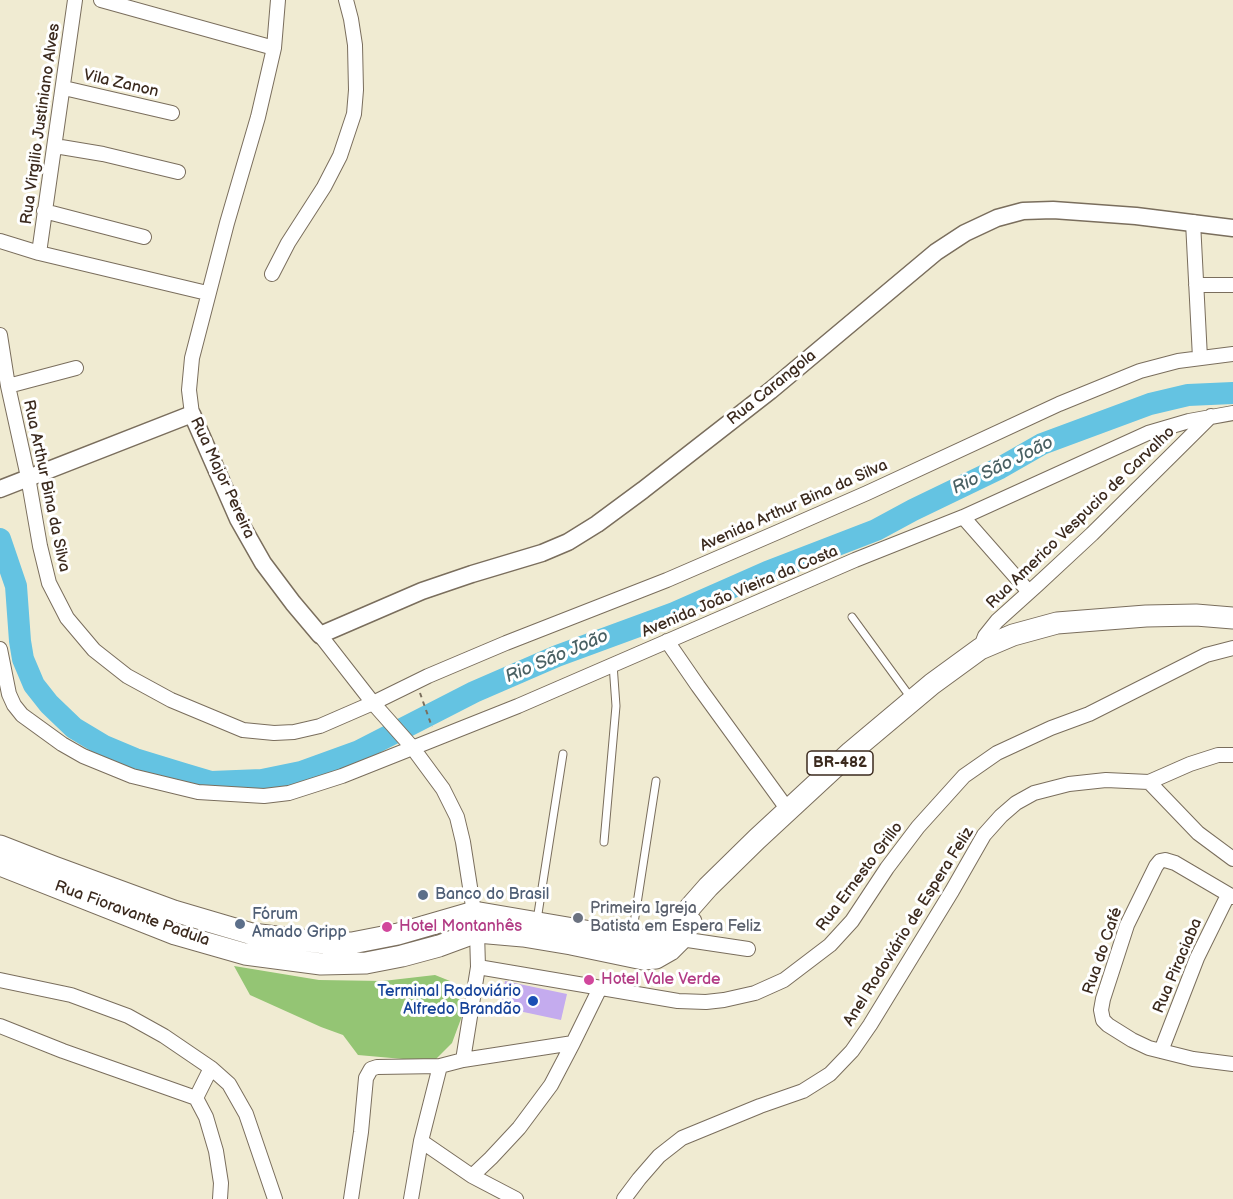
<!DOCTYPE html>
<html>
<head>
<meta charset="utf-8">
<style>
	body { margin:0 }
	canvas { display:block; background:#f0ebd2 }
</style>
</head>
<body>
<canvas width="1233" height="1199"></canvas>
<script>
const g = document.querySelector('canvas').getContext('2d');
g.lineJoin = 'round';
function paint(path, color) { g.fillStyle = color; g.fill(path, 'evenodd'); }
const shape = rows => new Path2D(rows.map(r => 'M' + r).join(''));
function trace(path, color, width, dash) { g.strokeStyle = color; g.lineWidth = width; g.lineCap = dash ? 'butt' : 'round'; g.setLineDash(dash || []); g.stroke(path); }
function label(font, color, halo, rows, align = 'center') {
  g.font = font + ' "Balsamiq Sans",sans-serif'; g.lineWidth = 6; g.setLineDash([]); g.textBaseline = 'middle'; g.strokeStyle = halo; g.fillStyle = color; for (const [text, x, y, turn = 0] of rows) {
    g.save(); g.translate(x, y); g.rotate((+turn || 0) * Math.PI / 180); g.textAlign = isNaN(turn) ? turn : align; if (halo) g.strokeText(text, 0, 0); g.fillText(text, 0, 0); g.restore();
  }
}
const green = shape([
	[234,966,319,980,383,981,435,975,450,981,461,995,462,1016,452,1043,436,1059,403,1059,358,1055,343,1035,321,1027,250,995]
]);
const river = shape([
	[0,539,16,586,20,641,23,659,34,685,49,704,74,728,104,746,135,759,184,774,211,782,262,780,301,772,359,751,474,692,557,656,674,613,767,572,876,530,913,510,1000,468,1042,444,1150,404,1188,395,1233,393]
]);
const building = shape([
	[505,981,567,994,561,1020,500,1007]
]);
const path = shape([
	[420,693,432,727]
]);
const service = shape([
	[852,617,911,698],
	[604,842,616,706,613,664],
	[537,920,563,754],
	[632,936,656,781]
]);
const minor = shape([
	[101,0,274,48],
	[64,88,172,113],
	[55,146,103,154,178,172],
	[44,211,144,237],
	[1193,222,1200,358],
	[0,241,39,253,207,293],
	[39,253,75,0],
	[272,274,288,243,324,187,340,156,354,114,356,90,355,45,351,19,346,0],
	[1196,285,1233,285],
	[0,335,8,386,28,477,40,546,49,583,67,618,94,650,127,676,171,700,243,730,274,733,294,732,320,726,373,703,428,676,506,643,667,580,778,532,867,493,1059,404,1140,371,1178,361,1233,354],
	[8,386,76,368],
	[192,414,189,390,192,358,227,223,258,117,274,48,278,0],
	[963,517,1029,592],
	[320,635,373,703,412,747,443,789,457,817,463,842,477,932,478,967,463,1060],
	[667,641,698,686,788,810],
	[0,649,9,694,14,705,22,715,62,744,83,756,132,776,198,792,264,796,289,793,342,776,518,706,855,560,963,517,1148,433,1189,421,1233,413],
	[980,649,985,636,997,621,1037,585,1092,534,1211,416],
	[1149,782,1190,764,1218,755,1233,755],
	[1233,897,1175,863,1165,860,1160,861,1156,866,1127,925,1103,999,1101,1010,1103,1020,1108,1025,1132,1040,1149,1048,1193,1059,1233,1064],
	[681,939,748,949],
	[478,967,678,1001,706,1002,724,1000,755,993,784,980,830,945,852,921,887,868,918,827,964,776,997,753,1051,728,1089,714,1206,655,1233,648],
	[0,980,71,995,128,1016,164,1036,211,1068,229,1084,246,1114,275,1199],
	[0,1026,63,1051,196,1098,206,1117,216,1151,221,1183,220,1199],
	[1161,1051,1197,958,1228,895],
	[196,1098,211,1068],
	[421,1141,472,1176,516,1199],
	[472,1176,491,1158,519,1128,551,1085,573,1043,600,988],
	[351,1199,361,1132,366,1078,371,1069,377,1067,440,1066,463,1060,573,1043],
	[411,1199,421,1141,440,1066],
	[624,1199,639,1179,659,1156,682,1138,760,1106,803,1091,830,1074,852,1051,870,1025,952,891,984,835,1001,816,1016,803,1034,793,1069,784,1106,780,1149,782,1198,833,1233,859]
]);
const tertiary = shape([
	[0,489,192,414,238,519,263,563,293,603,320,635,422,591,472,574,542,553,568,542,597,524,643,490,770,391,936,252,965,233,997,218,1023,211,1053,210,1136,216,1233,228]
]);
const trunk = shape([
	[0,846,54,867,174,911,252,934,325,943,352,943,398,934,474,912,638,940,649,940,661,936,672,928,708,887,757,839,851,752,932,684,980,649,1013,635,1057,623,1146,616,1196,615,1233,618],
	[0,865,175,934,245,954,321,964,366,963,402,956,439,946,477,932,523,936,571,944,643,959,656,958,670,950,681,939,691,922]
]);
const markers = [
	[423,895,6,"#5c6f8a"],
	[578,918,6,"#6b7280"],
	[240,924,6,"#5c6f8a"],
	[387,927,6,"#d1479c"],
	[589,980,6,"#d1479c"],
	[533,1001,6,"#1a4fb4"]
];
const shields = [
	[840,763,66]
];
const shieldNames = [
	["BR-482",840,763]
];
const streetNames = [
	["Vila Zanon",121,84,13],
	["Rua Virgilio Justiniano Alves",41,124,-82],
	["Rua Carangola",772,388,-39],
	["Rua Major Pereira",222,478,65],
	["Rua Arthur Bina da Silva",46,486,78],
	["Avenida Arthur Bina da Silva",794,506,-24],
	["Rua Americo Vespucio de Carvalho",1081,518,-44],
	["Avenida João Vieira da Costa",740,592,-23],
	["Rua Ernesto Grillo",860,877,-53],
	["Rua Fioravante Padula",132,914,20],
	["Anel Rodoviário de Espera Feliz",909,927,-58],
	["Rua do Café",1103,951,-71],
	["Rua Piraciaba",1178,966,-67]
];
const serviceNames = [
	["Banco do Brasil",435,895],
	["Fórum",252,915],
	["Amado Gripp",252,933]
];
const worshipNames = [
	["Primeira Igreja",590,909],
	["Batista em Espera Feliz",590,927]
];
const hotelNames = [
	["Hotel Montanhês",399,927],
	["Hotel Vale Verde",601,980]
];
const transitNames = [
	["Terminal Rodoviário",521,992],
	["Alfredo Brandão",521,1010]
];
const waterNames = [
	["Rio São João",1003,466,-26],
	["Rio São João",557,657,-23]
];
paint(green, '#94c574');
trace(river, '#64c3e2', 22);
paint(building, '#c4abee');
trace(service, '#7a6e5d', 9);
trace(minor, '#7a6e5d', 16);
trace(tertiary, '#7a6e5d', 19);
trace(trunk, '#7a6e5d', 23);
trace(path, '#7a6e5d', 2, [4.5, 4.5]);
trace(service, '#fff', 7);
trace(minor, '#fff', 14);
trace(tertiary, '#fff', 16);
trace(trunk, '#fff', 21);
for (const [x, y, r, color] of markers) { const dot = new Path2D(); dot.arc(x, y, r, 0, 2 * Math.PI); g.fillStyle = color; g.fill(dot); trace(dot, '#fff', 2); }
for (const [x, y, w] of shields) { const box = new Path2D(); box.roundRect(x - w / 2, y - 12, w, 24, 4.5); g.fillStyle = '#fff'; g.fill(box); trace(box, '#3b2a1e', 1.5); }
label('bold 15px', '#3b2a1e', null, shieldNames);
label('16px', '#3b2a1e', '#fff', streetNames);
label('16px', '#4e5e75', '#fff', serviceNames, 'left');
label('16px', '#5b616d', '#fff', worshipNames, 'left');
label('16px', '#b23c85', '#fff', hotelNames, 'left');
label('16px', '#164399', '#fff', transitNames, 'right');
label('italic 18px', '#496063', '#fff', waterNames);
</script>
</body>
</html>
